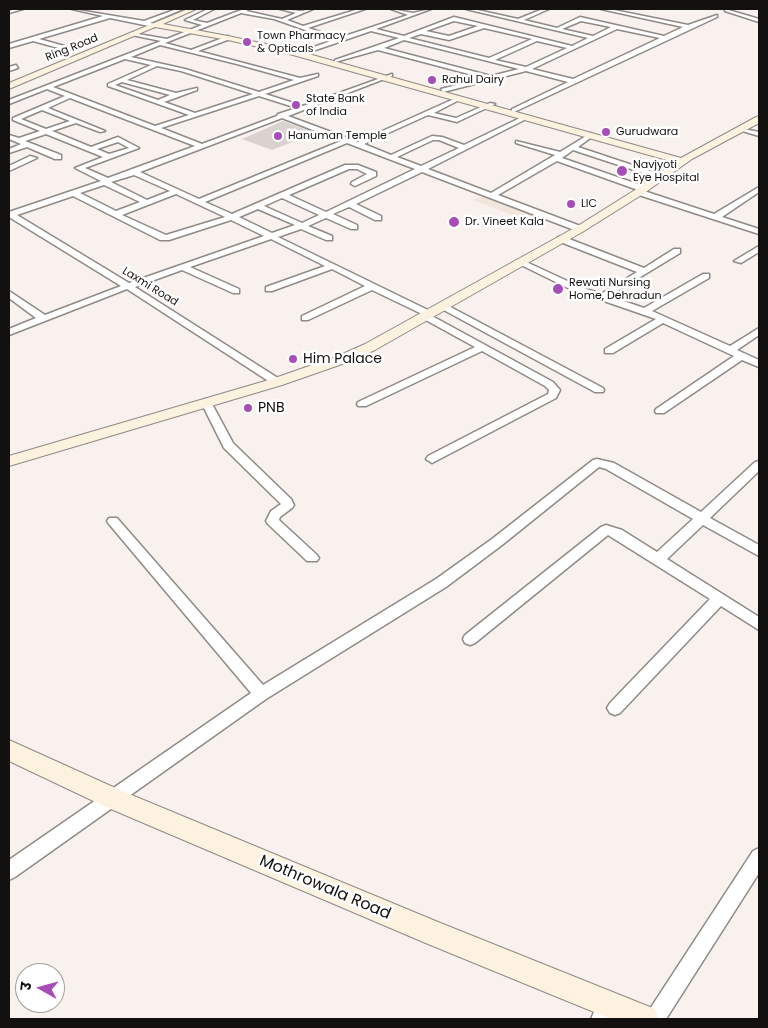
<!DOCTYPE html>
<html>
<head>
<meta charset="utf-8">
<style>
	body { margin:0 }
	#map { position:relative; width:768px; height:1028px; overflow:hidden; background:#f8f1ed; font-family:Poppins,"Noto Sans Devanagari",sans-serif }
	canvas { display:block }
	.frame { position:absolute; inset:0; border:10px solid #13110f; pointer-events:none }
	.north { position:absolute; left:15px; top:963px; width:50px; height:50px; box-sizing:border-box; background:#fff; border:1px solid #a1a09f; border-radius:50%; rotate:277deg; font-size:14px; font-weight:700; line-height:20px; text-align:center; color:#13110f }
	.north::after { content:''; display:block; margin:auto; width:18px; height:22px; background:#a74db8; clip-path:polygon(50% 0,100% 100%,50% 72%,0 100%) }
</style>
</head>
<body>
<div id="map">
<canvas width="768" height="1028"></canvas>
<div class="frame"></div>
<div class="north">उ</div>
</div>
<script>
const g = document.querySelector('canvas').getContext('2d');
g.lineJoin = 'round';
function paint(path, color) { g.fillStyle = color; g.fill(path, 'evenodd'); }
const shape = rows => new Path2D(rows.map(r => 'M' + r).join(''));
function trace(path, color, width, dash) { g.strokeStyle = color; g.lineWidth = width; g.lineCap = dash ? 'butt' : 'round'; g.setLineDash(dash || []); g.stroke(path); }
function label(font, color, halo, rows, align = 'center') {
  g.font = font + ' Poppins,sans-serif'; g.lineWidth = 5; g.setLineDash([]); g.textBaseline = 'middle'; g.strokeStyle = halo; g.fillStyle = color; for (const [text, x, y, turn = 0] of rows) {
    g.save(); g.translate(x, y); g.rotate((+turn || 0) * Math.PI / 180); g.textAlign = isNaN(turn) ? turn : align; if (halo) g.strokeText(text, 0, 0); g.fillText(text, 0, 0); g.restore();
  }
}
const built = shape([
	[483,196,539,217,534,223,473,200]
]);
const building = shape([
	[283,121,315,133,272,150,242,139]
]);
const street = shape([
	[16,9,23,9,9,13,9,11,16,9],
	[72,9,144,21,177,9,183,9,150,23,156,24,154,27,110,18,39,39,68,47,66,50,33,41,9,48,9,44,103,16,72,9],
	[208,9,214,9,193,20,207,23,244,9,250,9,246,11,282,19,296,13,280,9,301,11,313,9,287,20,303,26,359,9,365,9,308,28,339,38,408,15,391,9,413,13,431,9,376,29,404,36,454,17,572,46,588,38,466,9,473,9,518,19,543,9,549,9,524,20,557,28,580,17,664,36,683,27,601,9,609,9,688,25,717,15,717,17,514,112,512,111,512,109,568,82,526,71,443,92,441,89,484,78,378,50,335,62,335,60,399,38,371,31,304,54,302,51,334,40,274,19,241,13,165,43,191,50,228,36,230,39,198,51,300,78,318,74,318,76,265,94,303,106,392,74,392,76,288,116,358,142,456,98,461,99,434,113,456,118,490,103,495,104,457,122,428,115,364,144,391,155,432,136,442,137,464,145,524,116,528,116,528,118,428,169,491,193,555,155,516,143,516,141,560,152,591,133,593,134,593,136,578,147,665,176,658,178,573,150,562,158,646,187,647,189,644,191,714,214,759,187,759,192,722,217,759,229,759,234,636,194,635,192,638,190,557,161,498,195,583,227,583,231,577,231,422,172,356,204,381,216,381,220,375,220,349,207,333,214,357,225,357,229,351,229,326,218,308,226,332,236,332,240,326,240,301,229,278,237,432,312,432,316,553,382,560,390,556,398,432,463,426,459,428,456,548,394,549,390,545,386,482,351,366,406,358,406,357,404,358,402,475,347,422,318,422,314,372,290,308,320,302,320,302,316,365,286,332,269,272,291,266,291,266,287,325,266,271,239,190,267,239,289,239,293,233,293,182,270,135,287,281,380,282,382,281,384,273,384,127,289,9,335,9,329,36,318,9,298,9,291,45,315,121,286,9,217,9,212,101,181,75,168,103,157,46,134,25,141,61,155,61,159,55,159,27,147,9,153,9,149,21,144,9,139,9,135,19,138,40,131,13,120,13,118,65,96,47,89,9,104,9,100,161,41,132,35,132,33,167,39,202,25,185,20,208,9],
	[454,21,478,26,449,36,426,31,454,21],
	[581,21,611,27,593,36,562,29,581,21],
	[484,28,532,39,489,58,409,38,421,34,449,40,484,28],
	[617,29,660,38,573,79,532,69,617,29],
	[404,40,488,61,519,69,491,76,384,48,404,40],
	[537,41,567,48,526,67,495,60,537,41],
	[160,45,237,64,294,80,259,92,185,69,131,57,160,45],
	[125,59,151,65,108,84,108,86,189,115,155,126,53,87,125,59],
	[157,66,181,71,253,94,195,113,164,102,197,90,197,88,176,93,127,80,157,66],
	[122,82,170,95,158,100,115,85,122,82],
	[259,96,297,108,278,114,277,116,202,144,161,128,259,96],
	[70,98,195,146,108,178,85,168,139,148,118,137,91,147,52,131,76,123,100,132,105,131,48,108,70,98],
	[42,110,70,121,46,129,21,119,42,110],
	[282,118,341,141,199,199,140,172,282,118],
	[433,140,439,140,459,148,421,166,397,157,433,140],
	[118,142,129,148,109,154,97,149,118,142],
	[347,143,415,169,326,212,289,195,349,169,357,169,367,174,352,182,351,184,355,186,376,176,376,172,358,165,345,165,232,214,205,202,347,143],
	[134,175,170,191,147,200,111,182,134,175],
	[104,185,140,202,116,211,80,193,104,185],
	[176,194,225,217,166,235,122,215,176,194],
	[73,196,160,240,169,240,231,220,264,236,129,283,17,215,73,196],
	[282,198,319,215,302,223,264,206,282,198],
	[258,209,295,225,272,233,239,217,258,209],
	[725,9,759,19,759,22,725,11,725,9],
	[16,65,18,68,9,71,9,67,16,65],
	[739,128,759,132,759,136,739,130,739,128],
	[30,156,37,158,9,171,9,166,30,156],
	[558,237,564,237,644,268,674,249,680,249,680,253,609,296,644,308,703,274,709,274,709,278,652,311,730,346,759,328,759,335,737,350,759,360,759,367,742,360,664,413,656,413,655,411,656,409,734,356,663,323,613,353,605,353,605,349,656,319,572,290,515,262,522,260,578,286,601,294,637,272,558,241,558,237],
	[759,246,759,252,741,263,734,261,759,246],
	[443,303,603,388,604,390,603,392,595,392,440,308,438,306,443,303],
	[206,399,211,402,233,443,291,499,294,505,292,508,280,517,279,520,317,555,319,558,317,561,307,561,268,524,266,521,271,511,281,504,224,448,201,402,206,399],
	[597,459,614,463,701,512,755,462,759,461,759,471,710,518,759,545,759,556,703,525,667,559,759,617,759,630,721,606,620,713,615,715,610,713,607,708,610,703,710,599,608,535,475,643,470,645,465,643,463,639,465,635,601,527,606,525,622,530,657,552,693,519,606,469,599,467,502,545,446,587,266,699,15,877,9,880,9,860,251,693,109,524,107,521,109,518,117,518,263,685,436,579,492,539,593,460,597,459],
	[759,848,759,873,666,1019,645,1019,648,1012,753,851,759,848],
	[613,996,620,999,623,1006,614,1019,591,1019,594,1012,606,999,613,996]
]);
const secondary = shape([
	[188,9,196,9,163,24,228,36,298,51,681,158,756,117,759,116,759,123,692,159,643,194,584,231,375,350,348,362,282,385,9,466,9,456,272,379,338,356,365,344,576,227,635,190,674,162,293,55,228,40,155,27,9,89,9,83,188,9],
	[9,740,122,791,438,922,655,1009,659,1019,611,1019,428,944,106,807,9,761,9,740]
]);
const markers = [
	[247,42,5,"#a74db8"],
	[432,80,5,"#a74db8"],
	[296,105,5,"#a74db8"],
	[606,132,5,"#a74db8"],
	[278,136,5,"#a74db8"],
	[622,171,6,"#a74db8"],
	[571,204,5,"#a74db8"],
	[454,222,6,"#a74db8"],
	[558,289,6,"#a74db8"],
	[293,359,5,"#a74db8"],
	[248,408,5,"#a74db8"]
];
const farPoinames = [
	["Town Pharmacy",257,36],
	["& Opticals",257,49],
	["Rahul Dairy",442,80],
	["State Bank",306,99],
	["of India",306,112],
	["Gurudwara",616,132],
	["Hanuman Temple",288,136],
	["Navjyoti",633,165],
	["Eye Hospital",633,178],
	["LIC",581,204],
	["Dr. Vineet Kala",465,222],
	["Rewati Nursing",569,283],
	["Home, Dehradun",569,296]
];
const farStreetnames = [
	["Ring Road",72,48,-22],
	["Laxmi Road",150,287,32]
];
const poiNames = [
	["Him Palace",303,359],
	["PNB",258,408]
];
const nearStreetnames = [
	["Mothrowala Road",325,888,23]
];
paint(built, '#f1e5dc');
paint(building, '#d9d2cf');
trace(street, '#8f8a86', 3);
trace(secondary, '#8f8a86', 2);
paint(street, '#fff');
paint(secondary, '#fdf1df');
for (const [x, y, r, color] of markers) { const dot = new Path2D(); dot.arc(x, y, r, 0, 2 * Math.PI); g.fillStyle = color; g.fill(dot); trace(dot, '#fff', 2); }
label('11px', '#13110f', '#fff', farPoinames, 'left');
label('11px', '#13110f', '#fff', farStreetnames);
label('14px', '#13110f', '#fff', poiNames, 'left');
label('16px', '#13110f', '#fff', nearStreetnames);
</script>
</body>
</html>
